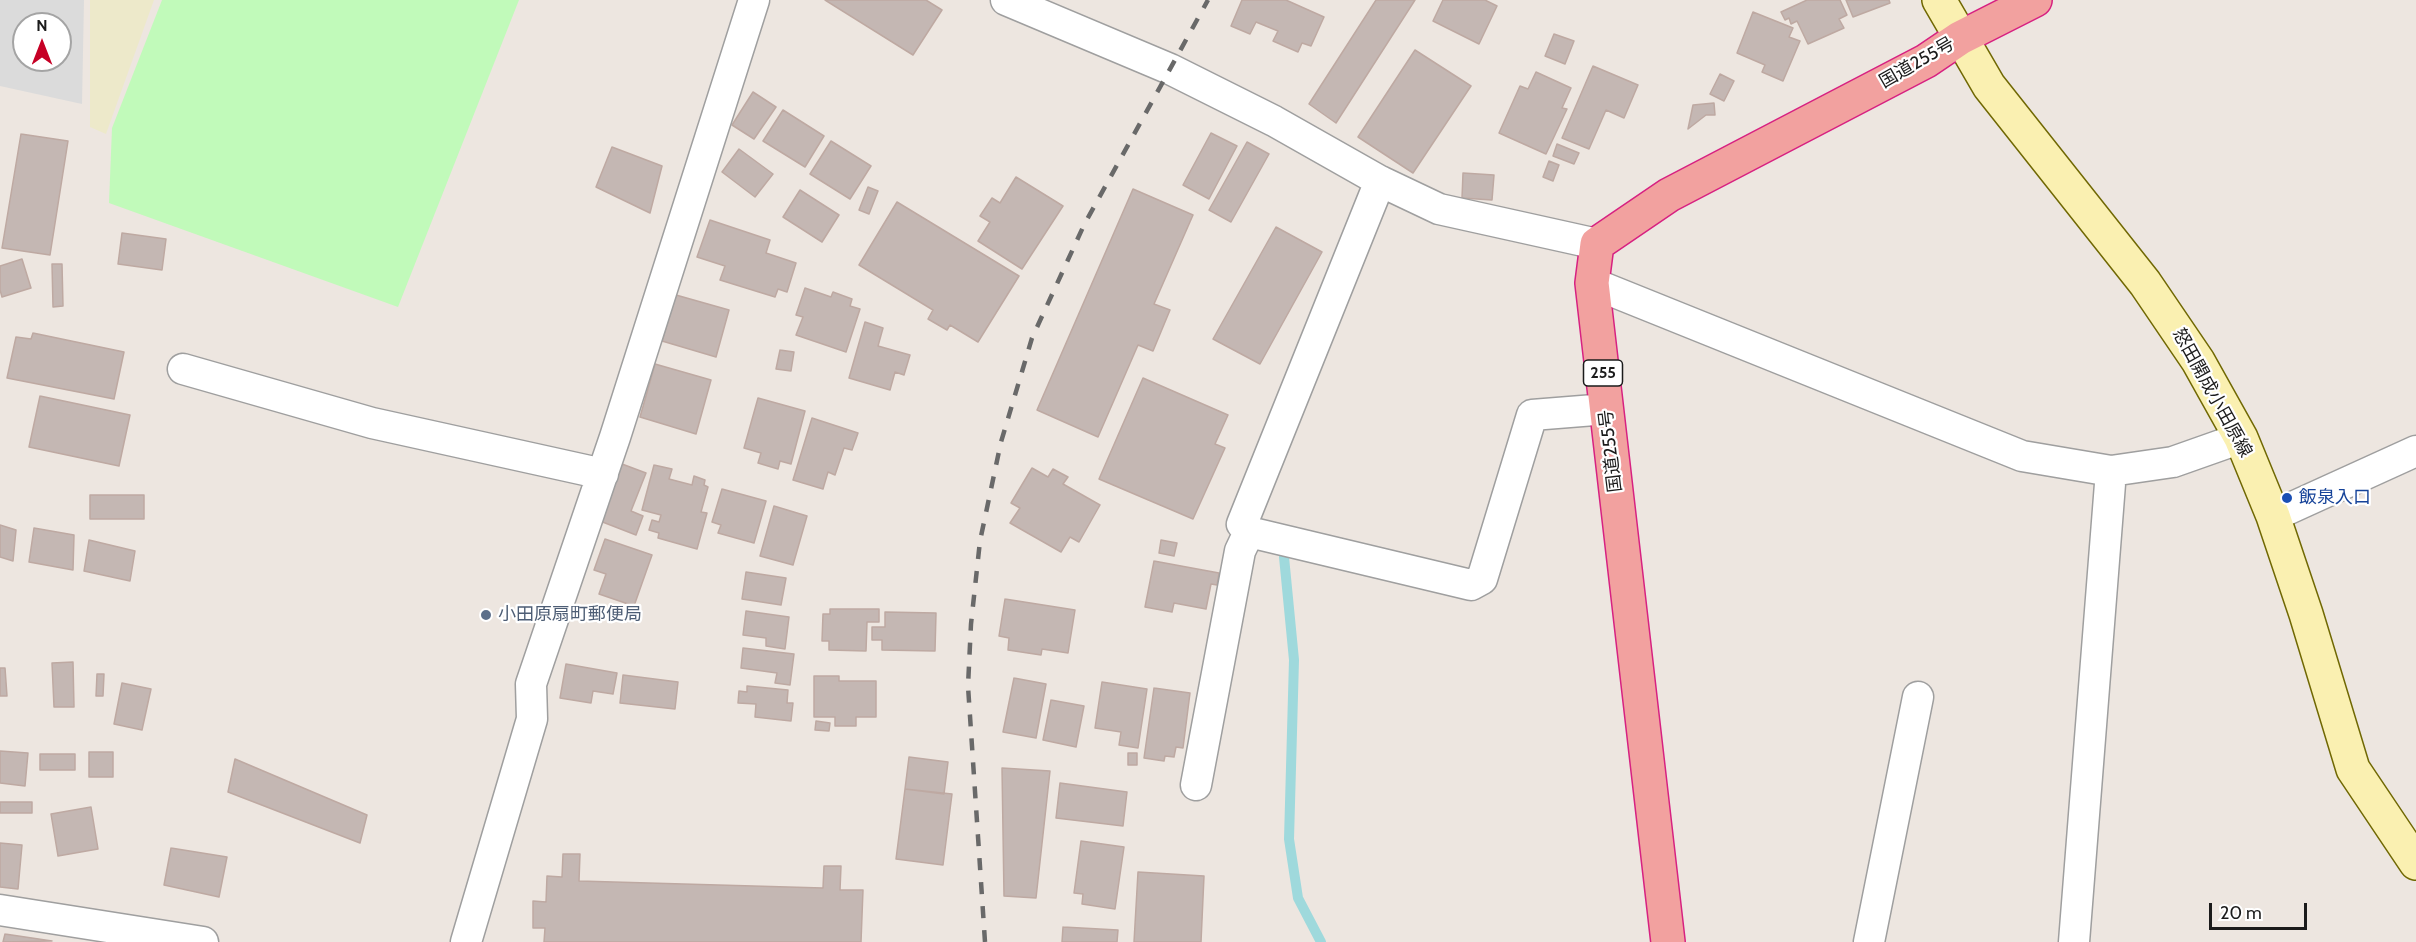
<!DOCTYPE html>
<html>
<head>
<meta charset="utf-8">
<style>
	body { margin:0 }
	#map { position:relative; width:2416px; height:942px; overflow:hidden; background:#ede6e0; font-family:Cabin,sans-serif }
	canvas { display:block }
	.north { position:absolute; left:12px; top:12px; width:60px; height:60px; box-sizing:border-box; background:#fff; border:2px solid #a4a4a4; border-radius:50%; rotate:0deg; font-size:16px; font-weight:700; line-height:24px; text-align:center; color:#1b1b1b }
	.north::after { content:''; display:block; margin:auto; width:21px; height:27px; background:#c60025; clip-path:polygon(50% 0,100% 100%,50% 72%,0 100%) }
	.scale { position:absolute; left:2209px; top:903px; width:98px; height:27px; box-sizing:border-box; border:3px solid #1b1b1b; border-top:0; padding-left:8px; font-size:18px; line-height:21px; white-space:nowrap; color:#1b1b1b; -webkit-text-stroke:4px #fff; paint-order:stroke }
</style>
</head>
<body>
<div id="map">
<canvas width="2416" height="942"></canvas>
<div class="north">N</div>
<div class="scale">20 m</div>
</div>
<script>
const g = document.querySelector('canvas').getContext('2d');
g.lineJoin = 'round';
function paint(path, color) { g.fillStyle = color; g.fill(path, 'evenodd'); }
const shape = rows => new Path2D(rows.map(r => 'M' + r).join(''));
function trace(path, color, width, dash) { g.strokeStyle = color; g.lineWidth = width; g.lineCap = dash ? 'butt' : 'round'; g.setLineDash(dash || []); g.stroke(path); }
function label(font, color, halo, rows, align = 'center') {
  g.font = font + ' Cabin,"Noto Sans JP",sans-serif'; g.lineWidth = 4.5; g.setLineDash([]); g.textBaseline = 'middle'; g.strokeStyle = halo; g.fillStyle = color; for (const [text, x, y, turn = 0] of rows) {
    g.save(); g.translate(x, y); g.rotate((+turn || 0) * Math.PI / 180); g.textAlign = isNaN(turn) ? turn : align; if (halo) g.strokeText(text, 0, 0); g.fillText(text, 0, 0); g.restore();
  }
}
const farmland = shape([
	[90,0,154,0,106,134,90,127]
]);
const park = shape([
	[162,0,519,0,398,307,109,203,112,128]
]);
const parking = shape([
	[0,0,84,0,82,104,0,86],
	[24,24,60,24,60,60,24,60]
]);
const stream = shape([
	[1284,557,1294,660,1289,839,1298,898,1321,942]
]);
const building = shape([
	[825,0,926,0,942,10,913,55,825,0],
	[1242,0,1286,0,1324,17,1311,46,1302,43,1298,52,1273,41,1278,31,1256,22,1250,34,1231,26,1242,0],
	[1376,0,1415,0,1336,123,1309,104,1376,0],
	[1443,0,1485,0,1497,6,1479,44,1433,21,1443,0],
	[1807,0,1840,0,1847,15,1839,19,1844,28,1808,44,1797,21,1791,24,1789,18,1785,20,1781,12,1807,0],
	[1846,0,1889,0,1890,3,1853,17,1846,0],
	[1753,12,1793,28,1789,37,1800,41,1783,81,1762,72,1765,65,1737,53,1753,12],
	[1554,34,1574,41,1565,64,1545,56,1554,34],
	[1415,50,1471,86,1413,173,1358,137,1415,50],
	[1593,66,1638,85,1624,118,1606,110,1589,149,1562,138,1593,66],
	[1536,72,1571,88,1562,108,1567,109,1546,154,1499,133,1520,86,1528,89,1536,72],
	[1720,74,1734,81,1724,101,1710,94,1720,74],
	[753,92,776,107,754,139,732,125,753,92],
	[1714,103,1715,115,1706,115,1688,129,1693,105,1714,103],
	[783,110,824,136,805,167,763,141,783,110],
	[1211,133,1237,146,1209,199,1183,185,1211,133],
	[21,134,68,141,50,255,2,248,21,134],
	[831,141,871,166,850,199,810,174,831,141],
	[1247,142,1269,154,1231,222,1209,210,1247,142],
	[1557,144,1579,153,1574,164,1553,156,1557,144],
	[612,147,662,166,650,213,596,187,612,147],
	[739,149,773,174,755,197,722,172,739,149],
	[1549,161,1559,165,1553,181,1543,177,1549,161],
	[1463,173,1494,175,1492,200,1462,198,1463,173],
	[1016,177,1063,206,1022,269,978,241,990,222,980,216,992,198,1000,203,1016,177],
	[868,187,878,191,869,214,859,210,868,187],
	[1133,189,1193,215,1154,304,1170,310,1153,351,1138,345,1098,437,1037,410,1133,189],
	[800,190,839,215,822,242,783,217,800,190],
	[897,202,1019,276,978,342,950,325,947,330,928,319,933,310,859,265,897,202],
	[710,220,770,240,766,253,796,263,787,292,778,289,775,297,720,280,725,266,697,257,710,220],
	[1276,227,1322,252,1260,364,1213,339,1276,227],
	[122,233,166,239,162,270,118,264,122,233],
	[22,259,31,288,2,297,0,290,0,266,22,259],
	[52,264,62,264,63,306,53,307,52,264],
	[805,288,831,297,833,292,852,299,850,306,860,309,846,352,796,335,803,317,796,315,805,288],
	[676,295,729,310,716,357,662,341,676,295],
	[865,322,883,328,878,346,910,355,904,375,895,372,890,390,849,378,865,322],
	[33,333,124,352,114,399,7,378,16,337,31,339,33,333],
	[780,350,794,352,791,371,776,369,780,350],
	[655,364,711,380,696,434,640,417,655,364],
	[1143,378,1228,415,1215,444,1225,448,1193,519,1099,479,1143,378],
	[40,396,130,415,119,466,29,447,40,396],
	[758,398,805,411,791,464,780,461,778,469,758,463,761,453,744,448,758,398],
	[812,418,858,433,852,450,844,448,835,475,828,472,823,489,793,480,812,418],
	[622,464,646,473,631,511,643,516,636,535,600,521,622,464],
	[654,465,672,469,669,479,692,485,694,476,705,480,704,485,708,487,701,512,707,513,697,549,658,538,659,533,649,530,652,520,659,522,661,515,642,510,654,465],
	[1032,468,1048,477,1053,469,1068,477,1063,484,1100,505,1079,542,1070,537,1061,552,1010,523,1020,508,1011,503,1032,468],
	[722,489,766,501,754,543,718,533,721,525,712,522,722,489],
	[90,495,144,495,144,519,90,519,90,495],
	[774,506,807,516,793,565,760,556,774,506],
	[0,525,16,530,13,561,0,557,0,525],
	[34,528,74,535,73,570,29,562,34,528],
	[605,539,652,555,634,606,599,594,606,574,594,570,605,539],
	[89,540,135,551,130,581,84,571,89,540],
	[1161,540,1177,543,1174,556,1159,553,1161,540],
	[1154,561,1219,573,1217,585,1211,584,1206,609,1174,603,1172,612,1145,607,1154,561],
	[746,572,786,578,781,605,742,599,746,572],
	[1005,599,1075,610,1068,653,1042,649,1041,655,1008,650,1009,638,999,636,1005,599],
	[830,609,879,609,879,622,867,622,866,651,829,650,829,641,822,641,823,614,830,614,830,609],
	[746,611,789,617,785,649,766,646,766,638,743,635,746,611],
	[885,612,936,613,935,651,882,650,882,640,872,640,872,627,885,627,885,612],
	[743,648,794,654,790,685,775,683,777,673,741,668,743,648],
	[73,662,74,707,54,707,52,663,73,662],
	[566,664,617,673,613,694,593,691,591,703,560,698,566,664],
	[0,668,5,668,7,696,0,696,0,668],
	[97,674,104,674,103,696,96,696,97,674],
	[623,675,678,682,675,709,620,703,623,675],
	[814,676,839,676,839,681,876,681,876,717,856,717,856,726,835,726,835,717,814,717,814,676],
	[1014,678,1046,684,1036,738,1003,732,1014,678],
	[1102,682,1147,689,1138,748,1119,745,1121,732,1095,728,1102,682],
	[122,683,151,689,142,730,114,724,122,683],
	[747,686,788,690,787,703,793,703,791,721,755,717,756,704,738,703,739,691,747,692,747,686],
	[1154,688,1190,693,1183,748,1176,747,1174,757,1165,756,1164,761,1144,758,1154,688],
	[1051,700,1084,706,1076,747,1043,740,1051,700],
	[816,721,830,723,829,731,815,730,816,721],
	[0,751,28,753,25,786,0,783,0,751],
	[89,752,113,752,113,777,89,777,89,752],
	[1128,753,1137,753,1137,765,1128,765,1128,753],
	[40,754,75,754,75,770,40,770,40,754],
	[909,757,948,762,944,794,905,789,909,757],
	[235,759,367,815,360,843,228,792,235,759],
	[1002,768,1050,771,1036,898,1004,896,1002,768],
	[1060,783,1127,792,1123,826,1056,818,1060,783],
	[905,789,952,794,943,865,896,859,905,789],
	[0,802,32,802,32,813,0,813,0,802],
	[91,807,98,849,58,856,51,814,91,807],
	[1081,841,1124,847,1115,909,1082,904,1083,894,1074,893,1081,841],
	[0,843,22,845,18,889,0,887,0,843],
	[171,848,227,857,219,897,164,885,171,848],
	[563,854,580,854,579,881,823,888,824,866,841,866,840,890,863,890,861,942,544,942,545,928,533,928,533,901,546,902,547,876,562,877,563,854],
	[1138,872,1204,876,1201,942,1134,942,1138,872],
	[1063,927,1118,930,1117,942,1062,942,1063,927],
	[5,934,52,941,3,942,5,934]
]);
const minor = shape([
	[1006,0,1170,69,1274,121,1380,181,1439,209,1597,244],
	[1380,181,1242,524,1249,532,1471,585,1482,579,1532,415,1607,409],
	[1592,283,2022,456,2111,471,2173,462,2241,438],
	[183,369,372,423,603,474],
	[2273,516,2416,451],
	[1196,785,1240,551,1249,532],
	[0,910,203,942],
	[466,942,532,719,531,684,615,437,754,0],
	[1869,942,1918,697],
	[2074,942,2111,471]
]);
const secondary = shape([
	[1939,0,1989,86,2145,283,2198,361,2241,438,2273,516,2306,614,2353,769,2416,863]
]);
const trunk = shape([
	[1668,942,1592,283,1597,244,1669,195,1926,61,1960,38,2035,0]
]);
const rail = shape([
	[985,942,968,686,971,624,980,541,1001,442,1032,338,1084,225,1208,0]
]);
const markers = [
	[2287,498,6,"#1a4fb4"],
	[486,615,6,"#5c6f8a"]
];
const shields = [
	[1603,373,39]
];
const shieldNames = [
	["255",1603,373]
];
const streetNames = [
	["国道255号",1917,63,-30],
	["怒田開成小田原線",2212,393,61],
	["国道255号",1611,451,-97]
];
const transitNames = [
	["飯泉入口",2299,498]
];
const serviceNames = [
	["小田原扇町郵便局",498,615]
];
paint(farmland, '#ede9ca');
paint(park, '#c1faba');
paint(parking, '#dbdbdb');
trace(stream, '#9fd9dc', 10);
paint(building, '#c4b7b3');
trace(building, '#bea9a2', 1.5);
trace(minor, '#9f9f9f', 33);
trace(secondary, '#706803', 36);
trace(trunk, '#d72181', 36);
trace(minor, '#fff', 30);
trace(secondary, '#faf0b1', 33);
trace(trunk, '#f2a19f', 33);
trace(rail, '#696969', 4.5, [12, 12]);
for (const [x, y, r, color] of markers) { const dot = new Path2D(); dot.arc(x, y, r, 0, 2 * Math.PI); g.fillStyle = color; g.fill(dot); trace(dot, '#fff', 2); }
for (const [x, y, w] of shields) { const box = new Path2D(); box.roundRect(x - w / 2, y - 13, w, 26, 4.5); g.fillStyle = '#fff'; g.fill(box); trace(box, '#1b1b1b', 1.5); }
label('bold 16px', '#1b1b1b', null, shieldNames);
label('18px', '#1b1b1b', '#fff', streetNames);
label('18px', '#164399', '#fff', transitNames, 'left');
label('18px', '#4e5e75', '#fff', serviceNames, 'left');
</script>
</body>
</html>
